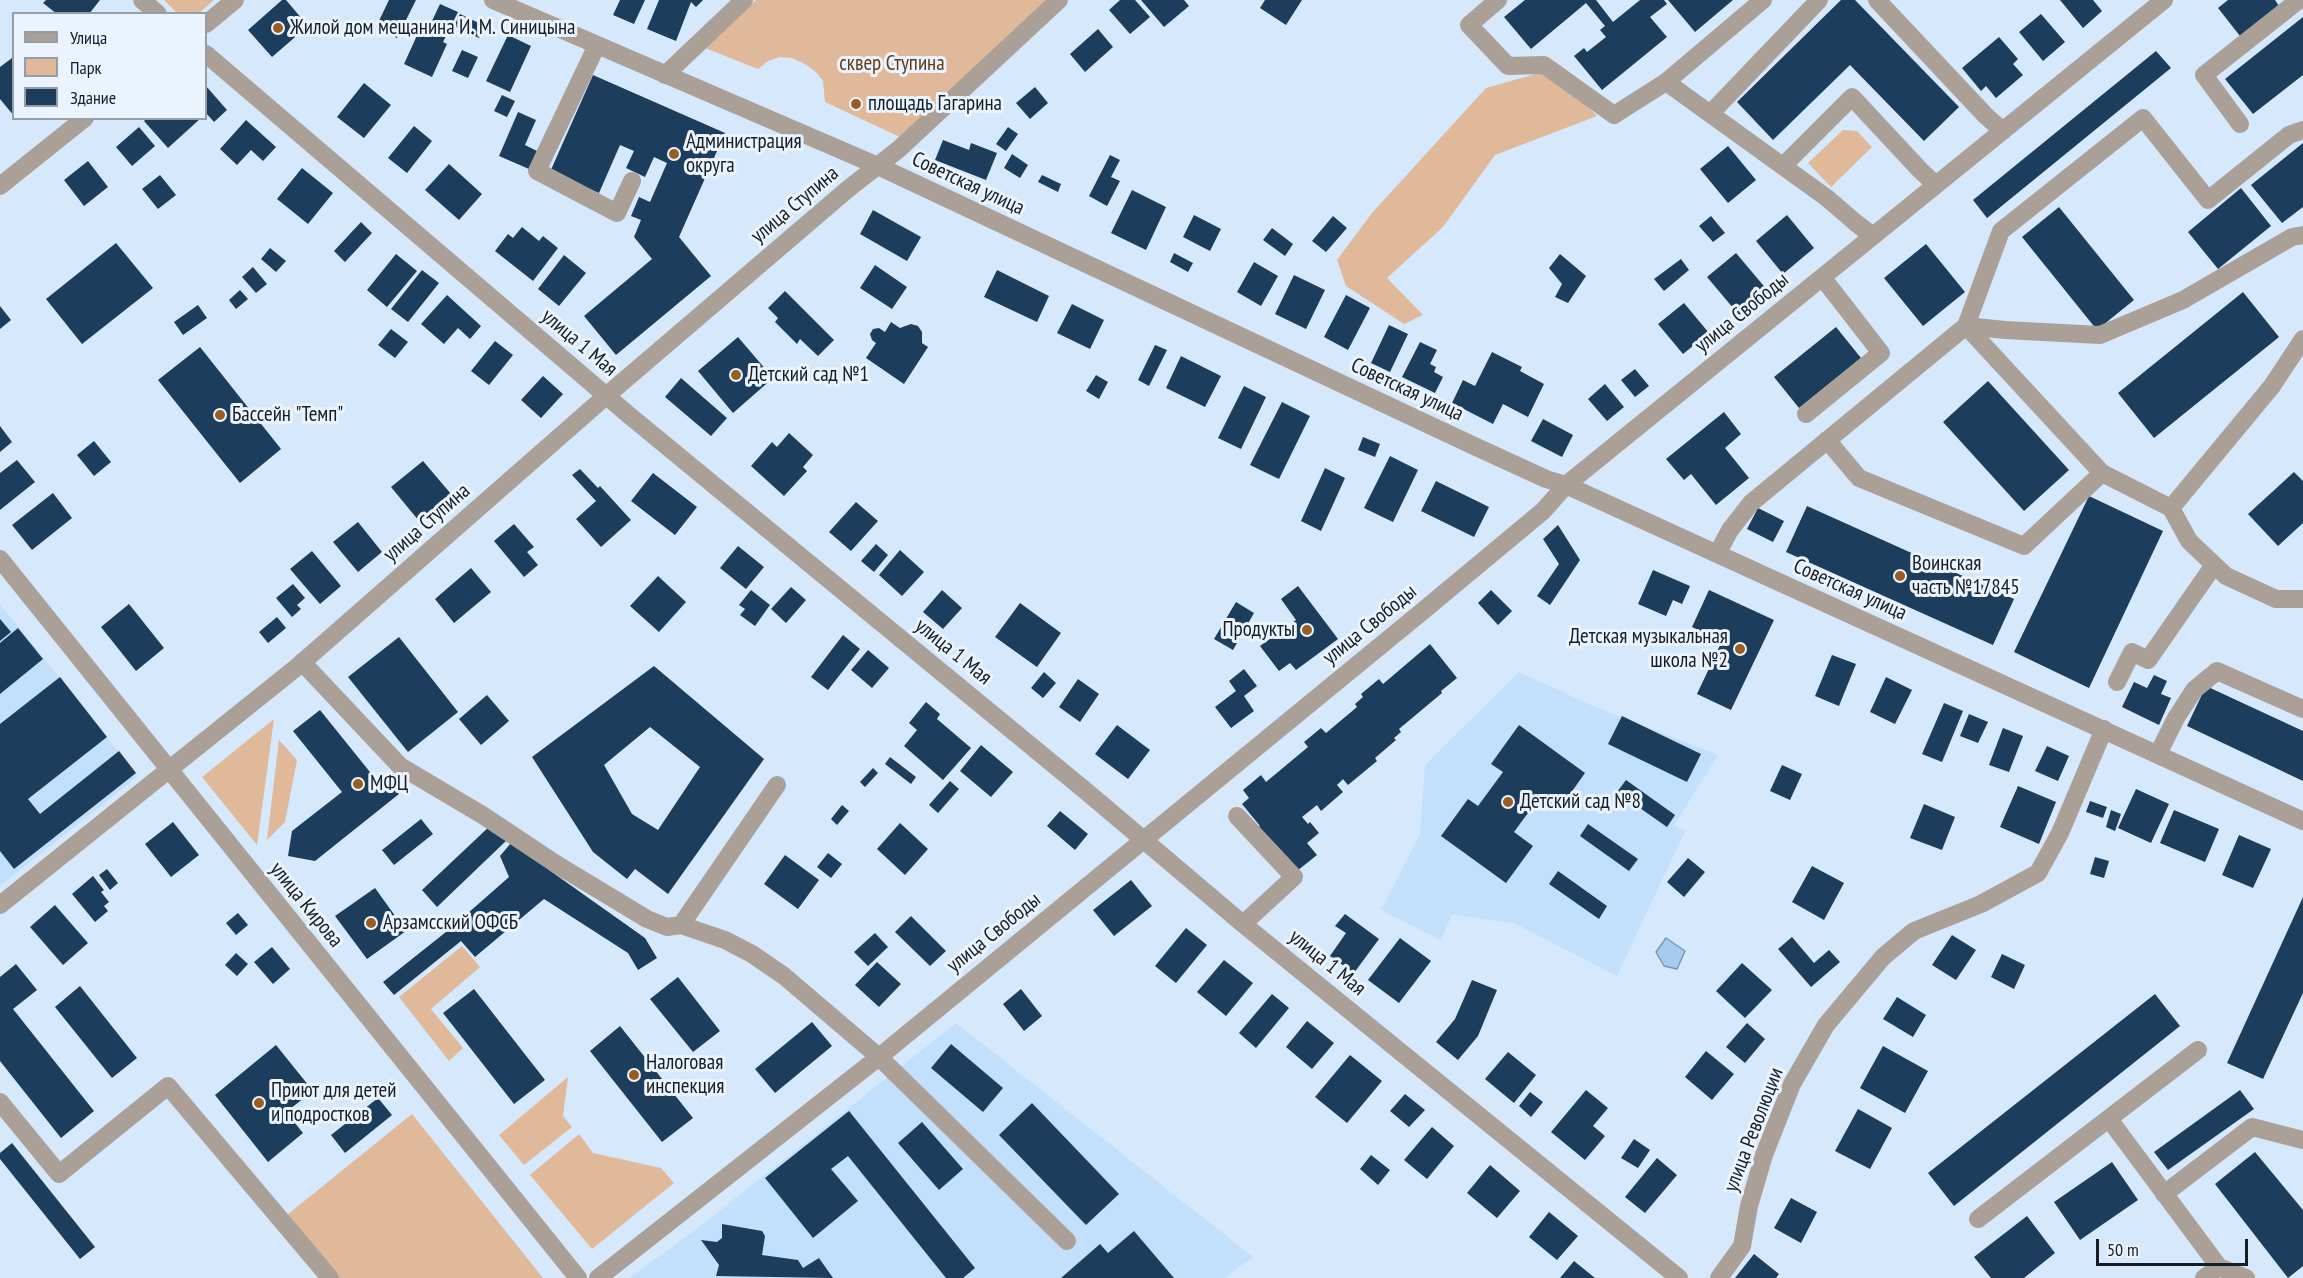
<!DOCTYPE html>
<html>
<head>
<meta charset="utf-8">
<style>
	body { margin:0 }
	#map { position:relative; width:2303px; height:1278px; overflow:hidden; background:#d6e8fb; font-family:"PT Sans Narrow",sans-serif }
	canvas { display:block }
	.legend { position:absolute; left:12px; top:12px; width:195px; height:108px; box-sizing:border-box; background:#ebf4fe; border:2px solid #959ea7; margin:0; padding:8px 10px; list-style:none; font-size:18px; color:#151d25 }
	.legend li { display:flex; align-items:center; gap:12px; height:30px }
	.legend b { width:30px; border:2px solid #959ea7 }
	.scale { position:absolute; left:2096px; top:1239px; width:152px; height:27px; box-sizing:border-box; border:3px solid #151d25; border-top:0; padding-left:8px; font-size:18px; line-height:21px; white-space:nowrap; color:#151d25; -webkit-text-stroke:4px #ebf4fe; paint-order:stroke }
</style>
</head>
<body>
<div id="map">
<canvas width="2303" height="1278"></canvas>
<ul class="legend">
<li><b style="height:8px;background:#aba098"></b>Улица</li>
<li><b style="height:16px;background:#e0b99a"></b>Парк</li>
<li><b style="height:16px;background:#1c3d5b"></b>Здание</li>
</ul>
<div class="scale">50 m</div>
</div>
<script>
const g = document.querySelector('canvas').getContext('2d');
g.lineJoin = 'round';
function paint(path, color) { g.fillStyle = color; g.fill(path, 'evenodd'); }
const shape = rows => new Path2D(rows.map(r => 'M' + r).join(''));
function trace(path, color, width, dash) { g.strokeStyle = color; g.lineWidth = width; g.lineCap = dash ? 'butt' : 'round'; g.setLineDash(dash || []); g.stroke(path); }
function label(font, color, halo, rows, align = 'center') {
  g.font = font + ' "PT Sans Narrow",sans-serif'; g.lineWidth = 6; g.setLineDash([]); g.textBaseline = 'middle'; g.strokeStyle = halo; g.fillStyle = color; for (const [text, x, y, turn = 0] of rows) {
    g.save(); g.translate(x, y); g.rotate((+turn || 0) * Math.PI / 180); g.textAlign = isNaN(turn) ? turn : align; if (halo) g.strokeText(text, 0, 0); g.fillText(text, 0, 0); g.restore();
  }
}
const built = shape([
	[0,604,138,776,0,886],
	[1519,672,1593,706,1718,755,1674,825,1685,831,1617,976,1516,924,1452,914,1441,940,1381,910,1420,834,1425,765],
	[956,1023,1253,1257,1224,1278,629,1278,698,1228]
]);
const green = shape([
	[164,0,214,0,199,13,178,14],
	[756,0,1068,0,904,139,825,102,823,81,816,72,805,64,792,58,780,57,768,61,758,69,705,48],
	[1550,70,1597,116,1495,155,1443,227,1387,278,1423,315,1404,324,1346,286,1337,260,1372,213,1486,88],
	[1843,130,1857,131,1872,147,1831,187,1808,163],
	[274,719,257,845,202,777],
	[279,740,297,760,285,822,267,840],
	[462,946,480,967,431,1009,463,1048,449,1061,399,997],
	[568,1077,563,1116,572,1127,524,1165,499,1135],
	[412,1114,543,1278,339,1278,287,1215],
	[579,1134,593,1153,661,1168,674,1183,592,1249,530,1175]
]);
const water = shape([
	[1666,938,1685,951,1677,969,1664,966,1656,952,1666,938]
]);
const building = shape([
	[46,0,100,0,89,14,57,14,43,3],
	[282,0,286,0,308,26,272,57,248,30],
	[389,0,416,0,397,38,376,27],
	[620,0,645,0,634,24,613,15],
	[659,0,703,0,696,7,691,2,676,41,647,29],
	[1120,0,1135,0,1150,17,1130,34,1109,10],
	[1141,0,1184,0,1189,6,1164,27],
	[1265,0,1302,0,1286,25,1260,8],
	[1525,0,1596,0,1613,22,1640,0,1664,0,1667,4,1650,17,1667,37,1602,90,1574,56,1584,48,1587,52,1606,37,1600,30,1605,26,1586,3,1531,49,1504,17],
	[1668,0,1733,0,1695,32],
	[1841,0,1855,0,1959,107,1924,141,1850,65,1773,140,1737,102],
	[2060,0,2093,0,2102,11,2083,28],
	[2228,0,2275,0,2279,6,2240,36,2218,8],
	[440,4,458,12,443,42,447,44,432,77,404,64,424,20,431,23],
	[460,14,485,26,479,38,454,26],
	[2041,14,2065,42,2043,61,2019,32],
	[2303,17,2303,75,2253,114,2225,79],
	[1098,29,1113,47,1085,72,1070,54],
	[508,35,531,46,510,92,486,81],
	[1999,37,2018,59,2013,64,2023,75,1996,98,1986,86,1981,91,1962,68],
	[462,50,478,57,468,78,452,71],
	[2156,51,2171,68,1987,218,1973,200],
	[12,58,14,61,14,116,0,99,0,67],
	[593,75,725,133,679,237,711,276,616,355,584,316,652,259,634,237,641,220,631,216,639,197,650,202,667,163,654,157,645,177,626,168,634,151,620,145,599,193,550,172],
	[364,83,391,105,364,138,337,117],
	[206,86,227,110,214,122,206,113],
	[1035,87,1048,103,1030,119,1016,103],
	[502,95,515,101,507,117,494,111],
	[518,112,536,120,525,145,537,151,529,169,499,156],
	[147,118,201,118,168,148,144,121],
	[246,120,276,147,263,161,251,150,237,165,220,149],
	[414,126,432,141,407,173,388,158],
	[139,127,155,146,132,166,116,147],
	[1008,127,1018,134,1006,151,996,144],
	[943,140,969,150,971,143,997,153,986,180,935,160],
	[2303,143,2303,207,2282,223,2251,185],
	[1728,146,1756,180,1728,203,1700,169],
	[1012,154,1028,165,1020,178,1004,168],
	[1110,155,1120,160,1111,177,1120,181,1107,206,1089,196],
	[88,161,108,187,84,206,64,180],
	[449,164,482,194,459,220,425,190],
	[302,168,333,193,308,224,277,199],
	[160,175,176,195,158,209,142,189],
	[1042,175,1061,184,1058,192,1038,182],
	[2241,188,2271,226,2218,269,2188,232],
	[1132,190,1166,207,1146,250,1111,233],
	[2059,207,2134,300,2097,330,2022,237],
	[873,210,921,237,907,261,860,234],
	[1194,215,1221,229,1210,251,1183,237],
	[1787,215,1814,248,1783,274,1756,241],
	[1333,216,1347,228,1326,252,1312,241],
	[1711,216,1725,233,1713,242,1699,226],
	[361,222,372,233,345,262,334,251],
	[522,227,539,241,543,236,558,248,533,281,495,251,508,234,513,238],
	[1272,228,1293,244,1285,256,1263,240],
	[116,243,153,288,82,344,46,299],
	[1926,244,1965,292,1923,326,1884,278],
	[270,248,286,261,276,272,261,259],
	[1174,253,1193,263,1188,272,1170,262],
	[1736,253,1768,291,1739,315,1707,277],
	[396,254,417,271,387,307,367,290],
	[1560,254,1586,276,1568,303,1555,297,1562,284,1549,268],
	[564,255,586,273,559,306,538,289],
	[1681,259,1689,270,1664,291,1654,279],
	[1254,262,1278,276,1261,306,1237,292],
	[875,265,907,287,892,309,860,288],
	[253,267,267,284,256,293,242,277],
	[422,270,439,283,408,322,391,309],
	[997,270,1049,296,1037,322,984,297],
	[1294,275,1325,290,1306,329,1275,314],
	[240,290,248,299,236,309,229,300],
	[785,291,834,340,818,356,800,339,797,344,775,322,778,318,768,308],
	[2243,292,2279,337,2154,438,2118,393],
	[447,295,481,326,470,339,458,328,444,344,421,324],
	[1346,295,1370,308,1348,350,1324,337],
	[1684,303,1709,333,1683,354,1658,324],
	[1072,304,1104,320,1090,349,1057,333],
	[198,305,207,318,183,335,174,322],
	[0,306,11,320,0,329],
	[891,322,900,328,911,324,918,326,922,332,922,343,928,347,904,384,866,358,876,343,872,340,870,334,873,329,879,328,885,332],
	[1389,325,1408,334,1390,372,1371,363],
	[1836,327,1861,358,1799,408,1774,377],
	[391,329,408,342,395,358,378,345],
	[738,337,773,378,733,413,698,371],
	[495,341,513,355,489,385,471,371],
	[1420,342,1437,350,1430,364,1436,367,1434,372,1443,377,1435,393,1402,377],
	[1155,345,1167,350,1149,386,1138,380],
	[200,347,281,449,240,483,158,380],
	[1492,352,1522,367,1520,371,1544,384,1528,417,1503,404,1493,424,1452,403,1463,380,1475,386],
	[1181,356,1221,376,1205,407,1166,388],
	[1635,369,1649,386,1635,397,1621,380],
	[1096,375,1108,382,1099,399,1086,391],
	[543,376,563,394,541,418,521,400],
	[681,378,727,418,711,436,665,397],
	[1988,381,2069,470,2024,511,1943,422],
	[1605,384,1624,407,1607,421,1588,399],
	[1244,386,1266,397,1241,449,1218,438],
	[1282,402,1310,416,1279,479,1250,465],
	[1724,412,1741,434,1725,448,1749,478,1716,505,1691,474,1684,480,1666,459],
	[1543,419,1573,435,1562,457,1531,441],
	[0,426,12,442,0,452],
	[789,433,813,455,803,467,807,471,784,496,751,466,772,442,777,447],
	[1363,437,1380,444,1375,457,1358,450],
	[94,441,111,462,94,476,77,455],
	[1390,456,1418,470,1393,522,1364,508],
	[17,460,35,482,0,510,0,473],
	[423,461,451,494,419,521,391,487],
	[1325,468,1345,478,1321,531,1301,521],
	[580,469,598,488,600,486,631,520,601,547,576,519,596,501,572,475],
	[2294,472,2303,481,2303,523,2278,546,2248,514],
	[653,473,697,507,675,535,631,501],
	[1436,481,1489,507,1474,537,1421,511],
	[53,493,72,518,32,550,12,525],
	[2089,496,2163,531,2089,688,2014,652],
	[856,502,878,521,851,551,829,532],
	[1807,506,2014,599,1993,645,1786,552],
	[1758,508,1784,521,1773,542,1747,529],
	[358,522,382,552,358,572,333,542],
	[514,524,534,547,527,552,538,565,524,577,494,541],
	[1558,525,1580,560,1550,605,1537,596,1559,564,1543,539],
	[876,544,888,555,874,572,861,561],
	[738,546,764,567,746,589,720,568],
	[900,550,924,572,902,596,879,575],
	[312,551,341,586,320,604,290,569],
	[471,568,491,592,454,623,435,599],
	[1653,570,1690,586,1682,604,1673,600,1666,616,1638,604],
	[658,576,686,602,659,632,630,606],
	[293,584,305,598,297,605,301,609,292,617,276,598],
	[1298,586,1338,639,1296,670,1290,663,1279,671,1260,646,1296,620,1281,599],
	[791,587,806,600,786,623,771,609],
	[751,590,770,605,755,626,740,615,745,609,739,605],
	[942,590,962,608,943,629,923,612],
	[1491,590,1512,611,1498,625,1478,603],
	[1709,590,1774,620,1731,710,1697,694,1722,641,1692,627],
	[1236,602,1254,613,1233,650,1214,639],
	[1020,603,1061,633,1037,667,995,637],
	[129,604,164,648,136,671,101,627],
	[277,617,286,628,268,643,259,632],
	[0,619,11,632,0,641],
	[18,628,43,659,0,694,0,643],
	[843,635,860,649,828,690,811,677],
	[399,637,458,712,408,752,348,677],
	[1430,644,1457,678,1441,691,1442,693,1399,729,1401,732,1394,738,1396,740,1375,758,1377,761,1348,785,1343,779,1337,785,1343,792,1321,811,1317,805,1302,817,1308,824,1310,822,1319,833,1307,843,1317,855,1297,871,1256,829,1260,826,1242,804,1249,798,1243,790,1261,775,1266,782,1308,747,1304,742,1321,728,1326,733,1357,707,1355,704,1363,697,1361,694,1379,679,1383,684],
	[868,650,889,668,872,688,851,670],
	[1832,655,1856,664,1839,706,1815,696],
	[654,666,764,759,668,894,635,869,627,879,593,852,532,757],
	[650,727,700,767,658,830,632,814,604,765],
	[1244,669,1257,686,1244,696,1254,711,1231,728,1215,707,1236,691,1229,681],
	[1044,672,1056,683,1043,698,1031,688],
	[2154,675,2167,681,2161,694,2171,698,2159,725,2122,707,2134,682,2147,688],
	[60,677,107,737,28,799,40,814,119,751,136,773,14,869,0,851,0,724],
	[1886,677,1912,690,1895,724,1870,712],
	[1078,679,1099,694,1080,722,1059,707],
	[2206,686,2303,731,2303,781,2187,726],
	[487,695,509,721,481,745,459,719],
	[926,702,940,714,937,719,971,748,943,780,904,746,917,730,909,723],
	[1944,703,1963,711,1942,762,1922,754],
	[320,710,382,787,389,781,399,794,315,861,288,856,292,831,342,792,293,731],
	[1969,714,1988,722,1978,743,1960,736],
	[1622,716,1701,754,1687,782,1608,744],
	[1117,725,1150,750,1128,779,1095,754],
	[1519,725,1585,773,1558,811,1539,798,1514,832,1533,846,1506,883,1441,836,1468,799,1478,806,1503,772,1491,764],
	[2003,728,2023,736,2009,772,1989,765],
	[981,745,1013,772,991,797,960,771],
	[2047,746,2069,756,2058,781,2035,771],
	[890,757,916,777,911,784,885,764],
	[1782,765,1802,774,1790,800,1770,791],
	[873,768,878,773,865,787,860,782],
	[1626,780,1675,815,1667,827,1617,792],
	[950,781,959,789,938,813,929,805],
	[2018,786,2056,802,2039,844,2000,827],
	[2136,789,2169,804,2151,843,2118,828],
	[2090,801,2107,807,2103,818,2086,812],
	[1924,804,1955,817,1942,850,1910,838],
	[842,805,849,811,837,825,831,819],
	[2111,810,2121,814,2115,831,2106,827],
	[2174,810,2219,829,2205,862,2160,843],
	[1060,811,1088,834,1075,850,1047,826],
	[421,819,433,834,394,865,382,850],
	[173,822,199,855,171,877,145,844],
	[900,823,928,849,905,875,877,849],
	[492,824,507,840,437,907,422,890],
	[1588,824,1638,859,1629,871,1580,836],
	[2239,835,2271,849,2253,888,2222,875],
	[511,843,645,938,657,958,638,970,628,953,544,899,475,957,461,941,394,995,383,982,451,928,509,877,500,856],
	[828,853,842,864,831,878,817,867],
	[785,855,819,880,798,909,764,884],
	[2095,857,2109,861,2104,878,2090,874],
	[1688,858,1705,872,1684,897,1667,882],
	[1812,866,1844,883,1824,920,1792,902],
	[107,869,118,883,110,890,99,875],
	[1558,871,1607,906,1599,919,1549,884],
	[93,876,104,890,101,892,109,902,104,906,108,911,95,922,72,894],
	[1131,880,1152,906,1114,936,1093,910],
	[375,888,406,931,367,959,335,916],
	[2303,897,2303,993,2263,1079,2227,1063],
	[55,905,88,943,63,965,30,927],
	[238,913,248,925,236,935,226,923],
	[1345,914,1379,939,1354,973,1330,956,1346,933,1335,926],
	[911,916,946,951,930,966,895,932],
	[1186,928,1207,945,1176,983,1155,966],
	[875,933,888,947,868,966,854,952],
	[1952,935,1976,950,1956,980,1932,965],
	[1792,937,1814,963,1829,950,1840,962,1811,987,1778,949],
	[1400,938,1431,961,1399,1003,1368,980],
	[272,947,290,969,273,984,254,962],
	[236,953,248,964,237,976,225,965],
	[2002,954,2025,965,2014,989,1991,977],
	[1224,960,1253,983,1226,1016,1197,992],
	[877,962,901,984,879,1007,855,985],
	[1742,963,1772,990,1745,1018,1716,991],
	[16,964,37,990,13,1009,94,1111,61,1138,0,1061,0,977],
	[678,977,720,1031,693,1052,650,999],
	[1472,980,1497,990,1478,1036,1458,1060,1436,1042,1455,1019],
	[80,986,137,1058,112,1078,55,1007],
	[474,989,545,1080,514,1104,443,1013],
	[1021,989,1042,1016,1024,1031,1003,1004],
	[1272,994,1289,1008,1256,1048,1239,1033],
	[2155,994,2180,1026,1954,1206,1928,1173],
	[1897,997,1926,1015,1913,1037,1883,1019],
	[1307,1021,1334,1043,1312,1069,1286,1047],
	[812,1022,832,1046,775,1093,755,1069],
	[1747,1023,1765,1039,1745,1063,1726,1047],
	[620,1026,693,1118,662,1142,590,1051],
	[951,1044,1003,1088,983,1112,931,1068],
	[276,1045,313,1091,286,1112,303,1133,268,1162,215,1095],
	[1883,1046,1928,1071,1905,1113,1860,1088],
	[1706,1051,1734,1074,1712,1100,1685,1077],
	[1508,1052,1536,1075,1514,1103,1485,1079],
	[1350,1055,1382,1081,1347,1123,1315,1097],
	[1586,1090,1608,1108,1593,1126,1605,1136,1585,1160,1551,1132],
	[2240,1090,2254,1109,2168,1170,2154,1152],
	[1530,1092,1543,1102,1531,1117,1519,1106],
	[1405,1094,1425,1110,1409,1127,1390,1111],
	[378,1098,392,1115,345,1153,331,1135],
	[1032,1103,1119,1194,1086,1225,999,1135],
	[1858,1109,1892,1128,1870,1169,1835,1151],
	[849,1111,975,1268,963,1278,946,1278,848,1156,831,1169,858,1201,813,1238,765,1178],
	[922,1122,963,1169,939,1190,898,1143],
	[1432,1127,1454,1146,1427,1179,1404,1160],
	[1634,1139,1650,1150,1638,1168,1621,1158],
	[12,1143,95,1247,80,1259,0,1159,0,1153],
	[2255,1152,2303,1210,2303,1266,2288,1278,2215,1184],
	[1371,1155,1390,1170,1378,1185,1360,1169],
	[1657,1158,1677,1175,1645,1213,1625,1197],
	[2112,1162,2138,1200,2080,1240,2054,1202],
	[1490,1165,1520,1191,1497,1218,1467,1193],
	[1791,1198,1817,1212,1801,1243,1774,1228],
	[1549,1212,1578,1236,1557,1260,1529,1237],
	[2027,1216,2055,1253,2024,1278,1991,1278,1974,1257],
	[722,1224,762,1231,765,1236,762,1255,798,1260,803,1268,819,1258,833,1278,716,1276,719,1265,701,1240,717,1242,722,1238],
	[1134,1231,1174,1278,1061,1278,1100,1244,1108,1253],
	[1754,1254,1779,1274,1776,1278,1735,1278],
	[1574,1261,1595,1278,1560,1278]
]);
const minor = shape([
	[142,0,158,14],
	[493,0,878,166,1472,445,1546,479,1566,485,2303,821],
	[1498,0,1469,25,1508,66,1544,65,1614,115,1666,82,1763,0],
	[1877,0,1986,116,2003,131],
	[206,24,235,0],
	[597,45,537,171,617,213,632,181],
	[206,54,630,416,1087,792,1243,924,1679,1278],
	[665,75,744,0],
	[1666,82,1827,198,1856,223,1873,236],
	[1711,113,1819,0],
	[2240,124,2204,75,2299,0],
	[1783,166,1852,97,1920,170,1936,185],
	[0,186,85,118],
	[1966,326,2005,330,2100,335,2183,300,2292,237,2303,235],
	[1966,326,2102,473,2171,508],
	[2303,339,2272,386,2171,508,2189,541,2226,576,2276,599,2303,599],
	[1806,414,1881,353,1822,277],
	[1827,440,1859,478,2024,546,2102,473],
	[1717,554,1730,530,1751,503,1966,326,2001,231,2143,118,2208,200,2289,135,2303,130],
	[0,559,578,1278],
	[302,662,400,766,484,816,556,864,647,919,667,927,681,925],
	[2117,682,2132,652,2148,660,2214,565],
	[2158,754,2176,718,2194,690,2217,671,2303,709],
	[777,785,681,925,725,940,752,954,784,976,879,1057,1067,1241],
	[1237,816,1294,877,1243,924],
	[0,905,297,667,606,396,848,189,899,149,1059,0],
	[0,1102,59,1174,168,1086,330,1278],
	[2109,1119,2219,1267,2246,1278],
	[2164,1194,2252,1127,2303,1140],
	[1978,1219,2198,1050],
	[598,1278,879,1057,1424,610,1543,511,1566,485,2164,0],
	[1719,1278,1742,1246,1749,1206,1764,1155,1792,1084,1826,1025,1883,957,1914,931,1981,904,2038,873,2060,833,2104,729],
	[2204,1278,2219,1267]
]);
const markers = [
	[278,28,6,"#995c21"],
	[856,104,6,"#995c21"],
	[674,154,6,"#995c21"],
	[736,375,6,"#995c21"],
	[220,415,6,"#995c21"],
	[1900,576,6,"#995c21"],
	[1307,630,6,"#995c21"],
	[1740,649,6,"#995c21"],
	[358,784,6,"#995c21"],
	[1508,802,6,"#995c21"],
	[371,923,6,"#995c21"],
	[634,1075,6,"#995c21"],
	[259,1103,6,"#995c21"]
];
const poiNames = [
	["Жилой дом мещанина И. М. Синицына",290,28],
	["площадь Гагарина",868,104],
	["Администрация",686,142],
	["округа",686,166],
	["Детский сад №1",748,375],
	["Бассейн \"Темп\"",232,415],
	["Воинская",1912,564],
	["часть №17845",1912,588],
	["Продукты",1295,630,"right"],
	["Детская музыкальная",1728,637,"right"],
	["школа №2",1728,661,"right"],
	["МФЦ",370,784],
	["Детский сад №8",1520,802],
	["Арзамсский ОФСБ",383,923],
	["Налоговая",646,1063],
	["инспекция",646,1087],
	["Приют для детей",271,1091],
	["и подростков",271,1115]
];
const parkNames = [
	["сквер Ступина",892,64]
];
const streetNames = [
	["Советская улица",968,184,25],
	["улица Ступина",795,205,-40],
	["улица Свободы",1742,313,-39],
	["улица 1 Мая",579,343,40],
	["Советская улица",1407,390,25],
	["улица Ступина",427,523,-41],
	["Советская улица",1850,590,24],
	["улица Свободы",1370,625,-39],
	["улица 1 Мая",953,652,39],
	["улица Кирова",306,905,51],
	["улица Свободы",994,933,-39],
	["улица 1 Мая",1327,963,39],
	["улица Революции",1754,1130,-69]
];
paint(built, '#c2dffb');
paint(green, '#e0b99a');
paint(water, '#a6cbef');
trace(water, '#7a97b2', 1.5);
paint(building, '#1c3d5b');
trace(minor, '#aba098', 18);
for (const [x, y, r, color] of markers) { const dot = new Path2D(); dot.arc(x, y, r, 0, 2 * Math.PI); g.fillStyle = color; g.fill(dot); trace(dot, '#ebf4fe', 2); }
label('21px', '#151d25', '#ebf4fe', poiNames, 'left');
label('21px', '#623a15', '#ebf4fe', parkNames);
label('21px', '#151d25', '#ebf4fe', streetNames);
</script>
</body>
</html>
